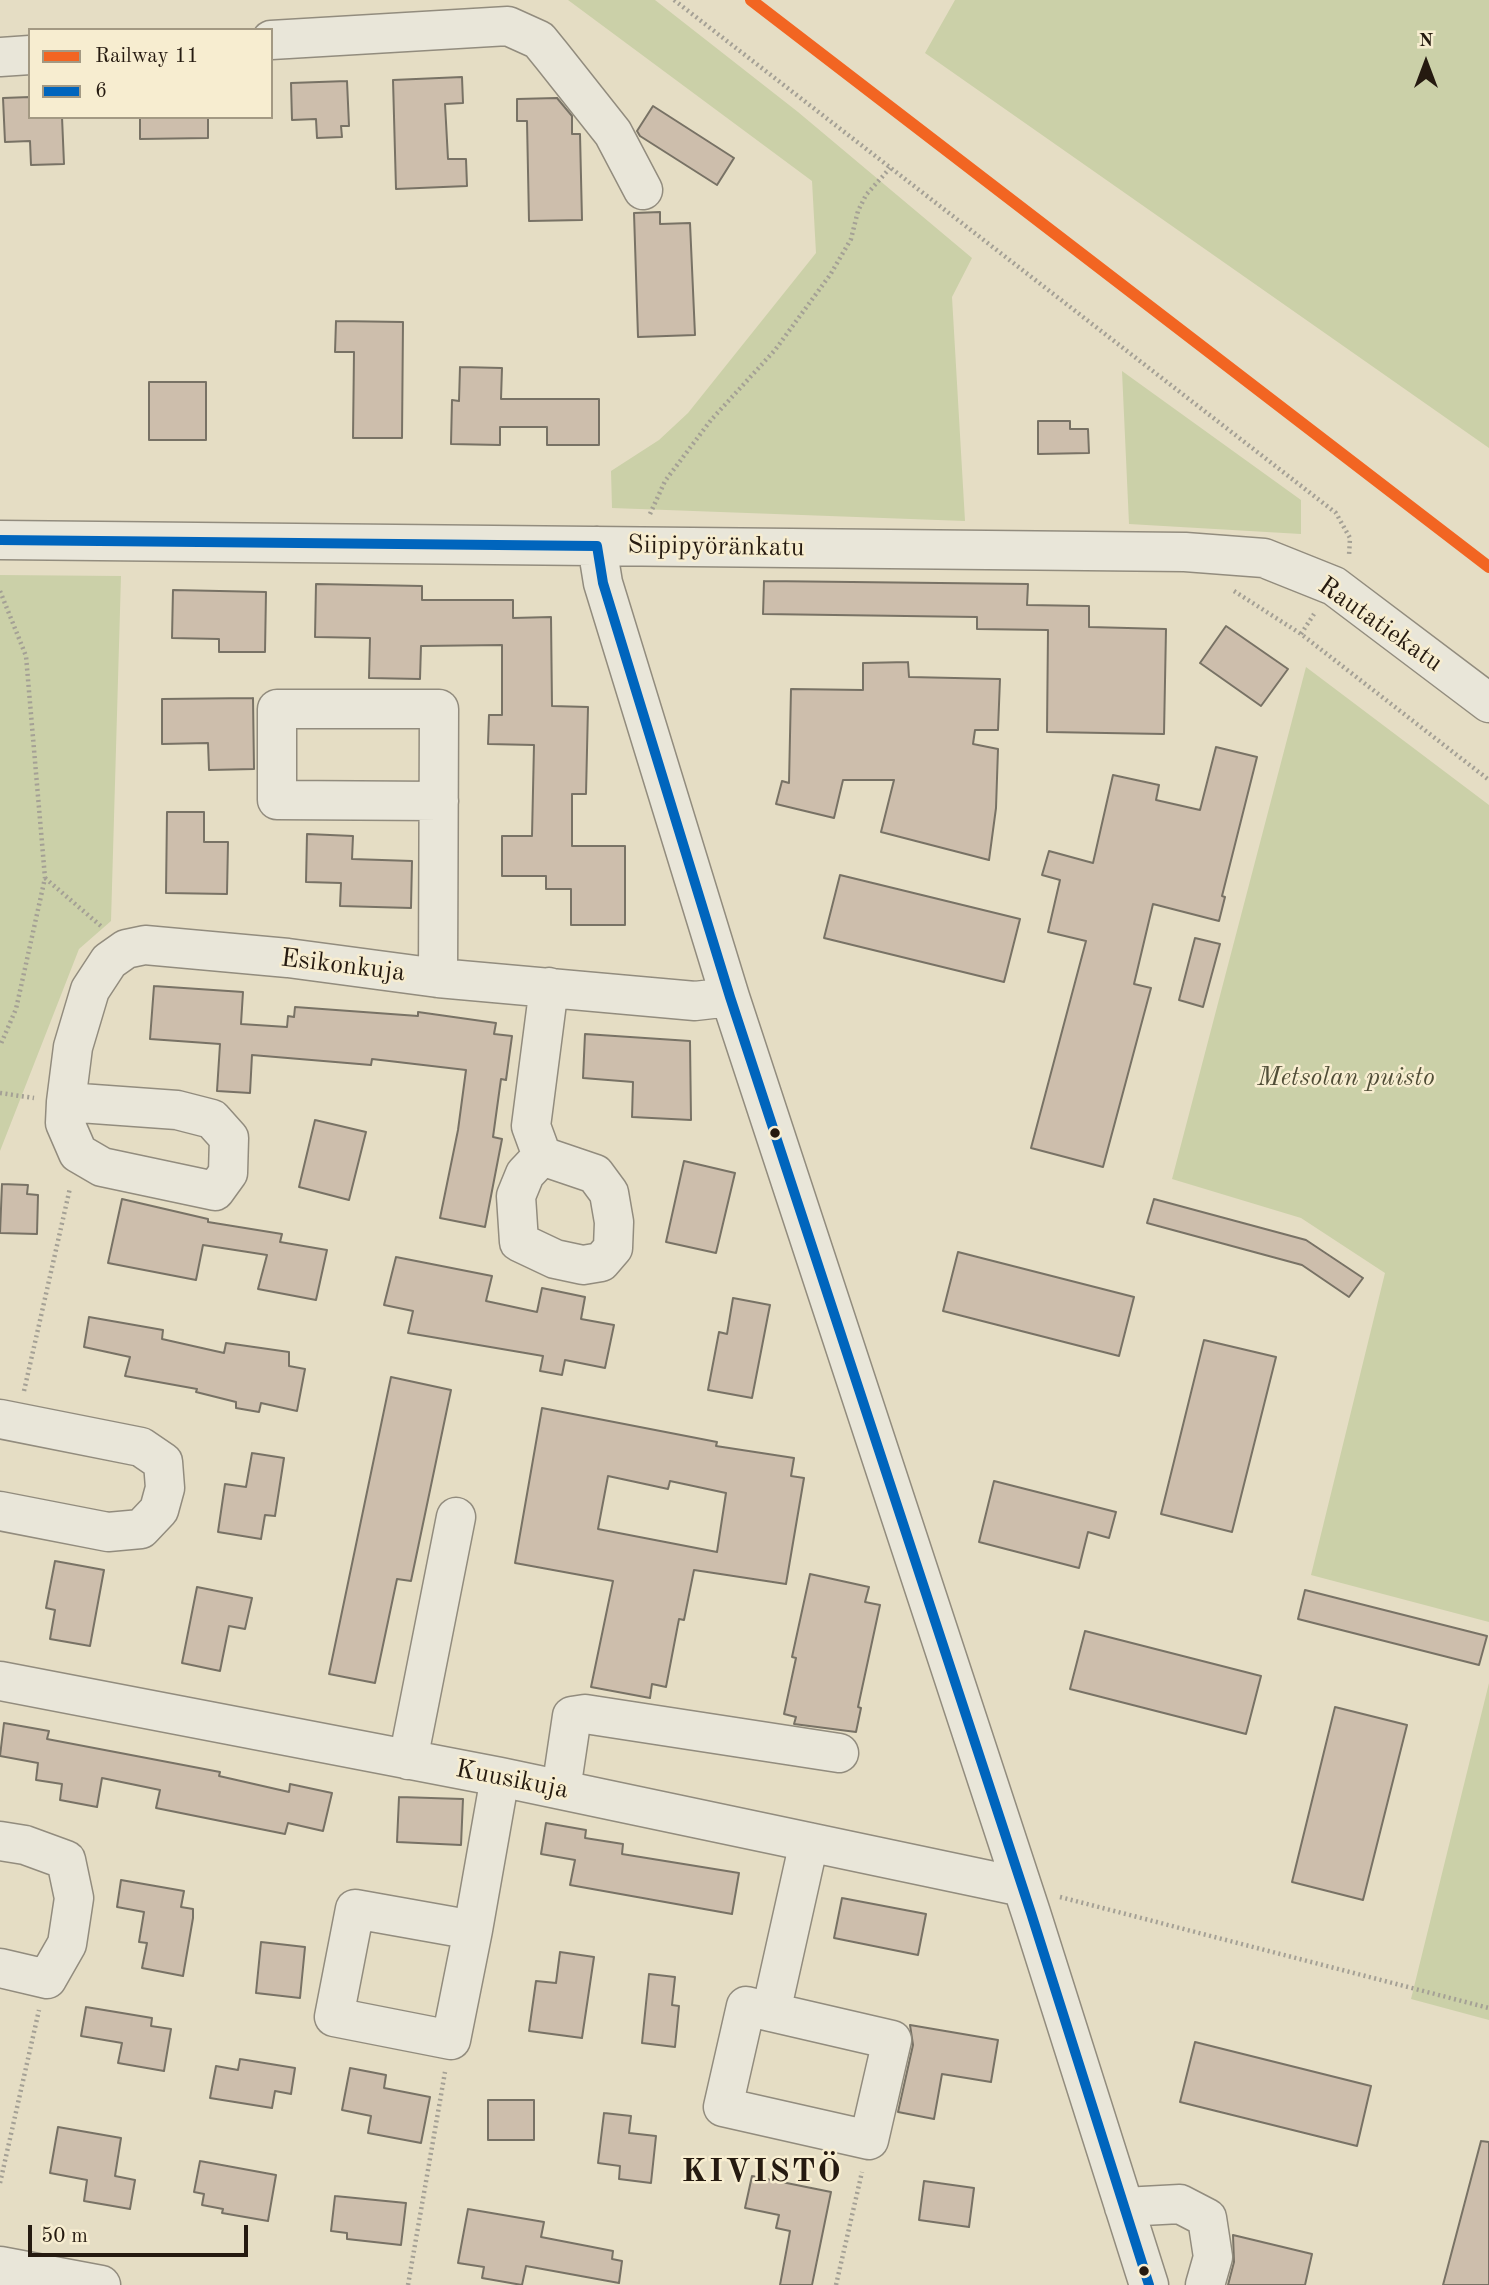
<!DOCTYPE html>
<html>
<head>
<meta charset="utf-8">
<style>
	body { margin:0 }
	#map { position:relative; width:1489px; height:2285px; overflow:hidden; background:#e5ddc4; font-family:"Old Standard TT",serif }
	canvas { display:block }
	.legend { position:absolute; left:28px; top:28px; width:245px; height:91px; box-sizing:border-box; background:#f7edd0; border:2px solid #a39983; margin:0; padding:9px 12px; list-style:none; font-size:21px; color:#251a10 }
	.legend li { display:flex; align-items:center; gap:14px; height:35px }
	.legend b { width:35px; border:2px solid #a39983 }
	.north { position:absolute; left:1391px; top:28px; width:70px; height:70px; -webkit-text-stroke:5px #f7edd0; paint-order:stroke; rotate:0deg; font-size:19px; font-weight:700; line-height:28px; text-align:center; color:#251a10 }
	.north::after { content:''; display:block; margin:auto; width:24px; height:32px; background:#251a10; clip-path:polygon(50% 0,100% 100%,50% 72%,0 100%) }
	.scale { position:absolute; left:28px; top:2225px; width:220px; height:32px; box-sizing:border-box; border:4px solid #251a10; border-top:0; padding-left:9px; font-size:21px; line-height:24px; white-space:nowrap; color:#251a10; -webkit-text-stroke:5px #f7edd0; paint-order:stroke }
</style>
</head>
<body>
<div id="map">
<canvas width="1489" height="2285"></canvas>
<ul class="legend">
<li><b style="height:9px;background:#f26522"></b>Railway 11</li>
<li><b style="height:9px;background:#0065bd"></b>6</li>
</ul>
<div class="north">N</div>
<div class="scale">50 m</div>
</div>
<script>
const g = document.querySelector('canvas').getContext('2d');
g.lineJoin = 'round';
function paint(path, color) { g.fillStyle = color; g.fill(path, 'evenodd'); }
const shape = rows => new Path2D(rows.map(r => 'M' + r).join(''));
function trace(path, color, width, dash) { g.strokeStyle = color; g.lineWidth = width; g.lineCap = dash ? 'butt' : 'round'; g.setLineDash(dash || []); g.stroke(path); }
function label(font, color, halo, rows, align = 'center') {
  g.font = font + ' "Old Standard TT",serif'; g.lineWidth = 5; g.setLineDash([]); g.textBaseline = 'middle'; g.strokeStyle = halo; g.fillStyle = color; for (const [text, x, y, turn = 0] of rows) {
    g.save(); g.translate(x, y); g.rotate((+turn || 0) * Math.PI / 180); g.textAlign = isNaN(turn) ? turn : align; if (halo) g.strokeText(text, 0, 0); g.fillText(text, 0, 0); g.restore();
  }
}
const green = shape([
	[568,0,655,0,798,112,972,258,952,297,965,521,612,508,611,471,659,440,688,413,816,253,812,181],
	[955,0,1489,0,1489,448,925,53],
	[1122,371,1301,500,1301,534,1129,524],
	[0,575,121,576,111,921,79,949,0,1151],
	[1306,667,1489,805,1489,1622,1311,1575,1385,1273,1301,1218,1172,1179],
	[1489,1683,1489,2020,1411,1999]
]);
const building = shape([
	[462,77,463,103,445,104,448,159,466,159,467,186,396,189,393,80,462,77],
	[347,81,349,126,341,126,342,137,317,138,316,119,292,120,291,83,347,81],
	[30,97,30,117,62,117,64,164,31,165,30,141,5,142,3,98,30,97],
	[557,98,572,116,572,134,580,134,582,220,529,221,527,121,517,121,517,99,557,98],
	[653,106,734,158,717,185,640,136,637,131,653,106],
	[140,117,208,117,208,138,140,139,140,117],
	[660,212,660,224,690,223,695,335,638,337,634,213,660,212],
	[336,321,403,322,402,438,353,438,354,352,335,352,336,321],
	[460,367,502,368,501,399,599,399,599,445,547,445,547,427,500,427,500,445,451,444,452,400,459,401,460,367],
	[149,382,206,382,206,440,149,440,149,382],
	[1038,421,1070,421,1070,429,1088,429,1089,453,1038,454,1038,421],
	[764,581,1028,584,1027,605,1089,606,1089,627,1166,629,1164,734,1047,732,1048,630,977,629,977,617,763,614,764,581],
	[316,584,422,586,422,600,513,600,513,618,551,617,552,706,588,707,586,794,572,794,572,846,625,846,625,925,571,925,571,889,546,889,546,876,502,876,502,836,532,836,534,745,488,744,489,715,502,715,502,645,421,646,420,679,369,678,370,638,315,637,316,584],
	[173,590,266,592,265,652,219,652,219,639,172,638,173,590],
	[1226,626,1288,669,1261,706,1200,663,1226,626],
	[908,662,909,677,1000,679,998,730,975,730,973,744,998,749,996,808,989,860,881,832,894,780,843,780,834,818,776,804,782,781,789,783,791,689,863,690,863,663,908,662],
	[253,698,254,769,209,770,208,743,162,744,162,699,253,698],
	[1216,747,1257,757,1222,896,1225,897,1219,921,1153,904,1134,984,1151,988,1103,1167,1031,1148,1086,941,1048,932,1060,880,1042,875,1049,851,1093,863,1113,775,1159,785,1156,800,1200,810,1216,747],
	[167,812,204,812,204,842,228,842,227,894,166,893,167,812],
	[307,834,353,836,352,859,412,861,411,908,340,906,341,883,306,882,307,834],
	[840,875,1020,919,1004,982,824,938,840,875],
	[1195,938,1220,944,1203,1007,1179,1000,1195,938],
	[154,986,243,992,241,1024,287,1027,288,1016,294,1017,295,1007,418,1016,418,1012,496,1023,494,1034,512,1036,506,1080,501,1079,493,1137,502,1139,485,1227,440,1218,458,1130,466,1070,372,1059,371,1065,252,1055,250,1093,217,1091,220,1044,150,1039,154,986],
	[585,1034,690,1041,691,1120,632,1117,633,1082,583,1078,585,1034],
	[315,1120,366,1132,349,1200,299,1187,315,1120],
	[684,1161,735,1173,716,1253,666,1242,684,1161],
	[2,1184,28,1185,27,1194,38,1195,37,1234,0,1233,2,1184],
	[122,1199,208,1219,208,1222,282,1234,280,1242,327,1250,316,1300,258,1289,267,1255,203,1245,196,1280,108,1263,122,1199],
	[1154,1199,1306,1240,1363,1278,1349,1297,1302,1265,1147,1223,1154,1199],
	[958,1252,1134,1297,1119,1356,943,1311,958,1252],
	[396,1257,492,1276,486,1301,537,1312,542,1288,585,1297,581,1319,614,1325,605,1368,565,1360,562,1375,540,1371,543,1356,408,1333,413,1311,384,1305,396,1257],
	[733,1298,770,1305,752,1398,708,1390,719,1332,727,1334,733,1298],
	[89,1317,163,1330,162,1339,224,1353,226,1343,289,1352,289,1366,305,1369,297,1411,261,1403,259,1412,236,1408,236,1402,196,1392,197,1389,125,1376,130,1357,84,1347,89,1317],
	[1204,1340,1276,1357,1232,1532,1161,1514,1204,1340],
	[391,1377,451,1390,411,1581,397,1579,375,1683,329,1674,391,1377],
	[542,1408,717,1442,716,1446,794,1458,791,1476,804,1478,786,1584,694,1570,684,1620,679,1619,666,1687,652,1684,650,1698,591,1687,613,1581,515,1563,542,1408],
	[608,1476,668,1489,670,1481,726,1493,717,1552,598,1529,608,1476],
	[252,1453,284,1458,275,1516,265,1515,261,1539,218,1532,225,1484,246,1487,252,1453],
	[994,1481,1116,1512,1109,1538,1088,1532,1079,1568,979,1542,994,1481],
	[55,1561,104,1570,90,1646,50,1639,55,1610,46,1608,55,1561],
	[810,1574,869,1587,865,1602,880,1605,858,1707,861,1708,856,1732,794,1724,796,1717,784,1714,796,1658,792,1657,810,1574],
	[197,1587,252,1598,245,1629,229,1626,220,1671,182,1663,197,1587],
	[1305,1590,1487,1636,1479,1665,1298,1619,1305,1590],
	[1085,1631,1261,1676,1246,1734,1070,1689,1085,1631],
	[1335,1707,1407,1725,1363,1900,1292,1882,1335,1707],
	[4,1723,49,1731,47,1739,220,1772,219,1776,289,1792,290,1784,332,1793,323,1831,288,1823,285,1834,156,1808,160,1790,102,1778,97,1807,60,1800,62,1784,36,1780,38,1763,0,1756,4,1723],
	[399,1797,463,1799,461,1845,397,1842,399,1797],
	[546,1823,586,1830,585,1838,623,1844,622,1854,739,1873,732,1914,570,1885,575,1860,541,1854,546,1823],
	[121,1880,184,1891,181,1907,193,1909,193,1918,183,1976,142,1968,147,1943,139,1942,144,1912,117,1907,121,1880],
	[842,1898,926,1914,918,1955,834,1938,842,1898],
	[261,1942,305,1947,300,1998,256,1993,261,1942],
	[560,1952,594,1957,582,2038,529,2031,536,1981,556,1983,560,1952],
	[649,1974,675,1977,672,2005,679,2006,675,2047,642,2043,649,1974],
	[86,2007,152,2018,151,2026,171,2029,164,2071,118,2063,122,2043,81,2036,86,2007],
	[910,2025,998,2040,991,2082,942,2074,934,2119,898,2112,913,2045,910,2025],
	[1195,2042,1371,2086,1357,2146,1180,2102,1195,2042],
	[240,2059,295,2068,291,2094,275,2091,272,2108,210,2098,216,2066,238,2070,240,2059],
	[350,2068,386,2075,384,2088,430,2097,421,2143,368,2133,371,2116,342,2110,350,2068],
	[488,2100,534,2100,534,2140,488,2140,488,2100],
	[604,2113,631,2116,629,2133,656,2136,651,2183,619,2179,620,2166,598,2163,604,2113],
	[58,2127,121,2138,115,2176,135,2180,130,2209,84,2201,87,2180,50,2173,58,2127],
	[1481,2141,1489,2142,1489,2285,1443,2285,1481,2141],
	[200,2161,276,2175,268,2221,222,2213,223,2209,202,2205,204,2194,194,2192,200,2161],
	[752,2176,831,2192,812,2285,780,2285,790,2231,776,2228,779,2215,745,2208,752,2176],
	[924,2181,974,2188,969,2227,919,2220,924,2181],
	[335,2196,406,2203,401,2245,347,2239,347,2233,331,2231,335,2196],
	[468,2209,544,2222,541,2237,613,2251,612,2259,622,2261,619,2283,526,2266,522,2285,482,2278,484,2267,458,2263,468,2209],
	[1233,2235,1312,2254,1305,2285,1228,2285,1234,2262,1233,2235]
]);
const path = shape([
	[674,0,1336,513,1350,538,1349,556],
	[650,514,665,481,711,420,775,350,830,275,851,239,858,211,866,195,890,168],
	[0,591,26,656,45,878,16,1009,0,1046],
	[1234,591,1301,634,1489,780],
	[1301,634,1314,614],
	[45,878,102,927],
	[0,1093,34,1098],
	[24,1391,70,1188],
	[1060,1897,1489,2008],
	[0,2183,39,2010],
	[408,2285,445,2072],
	[836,2285,862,2172]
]);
const minor = shape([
	[271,40,508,26,539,40,552,56,613,133,643,190],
	[0,57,30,55],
	[0,540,1185,552,1264,558,1334,586,1489,703],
	[597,546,603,583,730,997,1031,1913,1149,2285],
	[438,978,439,709,277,709,277,800,439,801],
	[66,1102,177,1110,212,1119,229,1138,228,1173,215,1191,102,1167,78,1153,65,1123,66,1102,73,1047,90,990,109,961,126,949,145,945,288,958,438,978,695,1001,730,997],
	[542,1156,595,1174,609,1193,614,1222,613,1248,601,1262,583,1265,555,1259,519,1242,516,1196,525,1174,542,1156,531,1126,549,987],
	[0,1419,141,1447,163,1462,165,1488,159,1510,141,1529,108,1532,0,1511],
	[0,1681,500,1777,1022,1887],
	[408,1760,456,1517],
	[561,1790,572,1716,585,1714,839,1753],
	[0,1841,25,1845,66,1860,74,1898,67,1944,47,1979,0,1968],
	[473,1930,355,1909,334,2017,451,2040,473,1930,500,1777],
	[771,2012,892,2040,869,2140,723,2107,746,2006,771,2012,809,1842],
	[1124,2207,1180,2204,1207,2218,1213,2257,1205,2285],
	[0,2266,101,2285]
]);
const bus1 = shape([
	[0,540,597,546,603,583,730,997,1031,1913,1149,2285]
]);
const rail1 = shape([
	[751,0,1489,567]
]);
const markers = [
	[775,1133,6,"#251a10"],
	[1144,2271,6,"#251a10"]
];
const streetNames = [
	["Siipipyöränkatu",716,547,1],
	["Rautatiekatu",1380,625,35],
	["Esikonkuja",343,966,7],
	["Kuusikuja",512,1780,11]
];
const parkNames = [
	["Metsolan puisto",1346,1078]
];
const districtNames = [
	["KIVISTÖ",762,2172]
];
paint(green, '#cbd0a8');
paint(building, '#cdbeac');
trace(building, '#787265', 2);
trace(minor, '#928c7e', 41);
trace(path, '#a4a095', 4.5, [2, 3.5]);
trace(minor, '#e9e6d9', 38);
trace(bus1, '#0065bd', 10);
trace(rail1, '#f26522', 12);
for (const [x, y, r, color] of markers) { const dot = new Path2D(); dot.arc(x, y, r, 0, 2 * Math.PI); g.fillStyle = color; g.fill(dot); trace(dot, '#f7edd0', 2.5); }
label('26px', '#251a10', '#f7edd0', streetNames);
label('italic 26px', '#504d37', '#f7edd0', parkNames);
g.letterSpacing = '2px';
label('bold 33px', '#251a10', '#f7edd0', districtNames);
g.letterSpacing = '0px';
</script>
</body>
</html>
